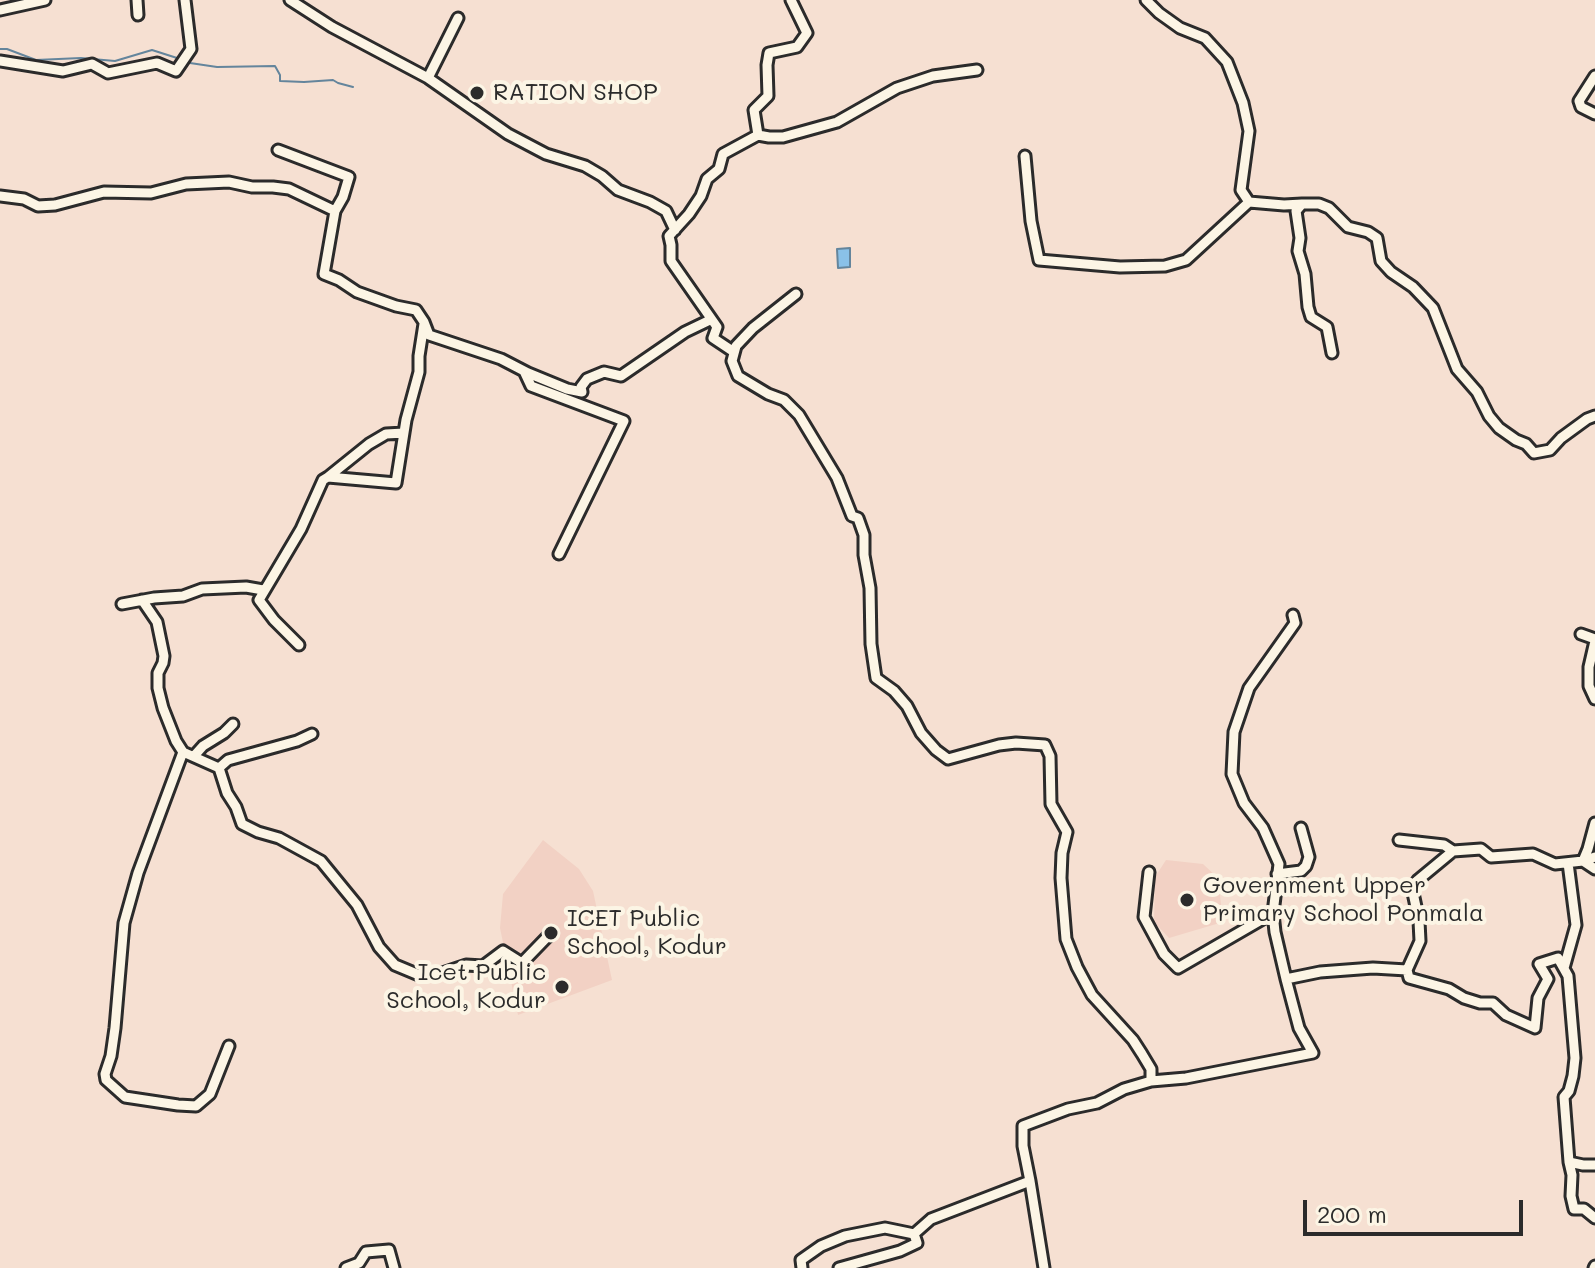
<!DOCTYPE html>
<html>
<head>
<meta charset="utf-8">
<style>
	body { margin:0 }
	#map { position:relative; width:1595px; height:1268px; overflow:hidden; background:#f6e0d2; font-family:Mali,sans-serif }
	canvas { display:block }
	.scale { position:absolute; left:1303px; top:1200px; width:220px; height:36px; box-sizing:border-box; border:4px solid #2b2b2b; border-top:0; padding-left:10px; font-size:24px; line-height:28px; white-space:nowrap; color:#2b2b2b; -webkit-text-stroke:6px #fcf5e5; paint-order:stroke }
</style>
</head>
<body>
<div id="map">
<canvas width="1595" height="1268"></canvas>
<div class="scale">200 m</div>
</div>
<script>
const g = document.querySelector('canvas').getContext('2d');
g.lineJoin = 'round';
function paint(path, color) { g.fillStyle = color; g.fill(path, 'evenodd'); }
const shape = rows => new Path2D(rows.map(r => 'M' + r).join(''));
function trace(path, color, width, dash) { g.strokeStyle = color; g.lineWidth = width; g.lineCap = dash ? 'butt' : 'round'; g.setLineDash(dash || []); g.stroke(path); }
function label(font, color, halo, rows, align = 'center') {
  g.font = font + ' Mali,sans-serif'; g.lineWidth = 8; g.setLineDash([]); g.textBaseline = 'middle'; g.strokeStyle = halo; g.fillStyle = color; for (const [text, x, y, turn = 0] of rows) {
    g.save(); g.translate(x, y); g.rotate((+turn || 0) * Math.PI / 180); g.textAlign = isNaN(turn) ? turn : align; if (halo) g.strokeText(text, 0, 0); g.fillText(text, 0, 0); g.restore();
  }
}
const built = shape([
	[543,840,579,869,593,891,612,980,518,1015,500,928,503,894],
	[1166,860,1203,864,1218,878,1223,922,1169,938,1154,922,1155,877]
]);
const water = shape([
	[850,248,850,267,838,268,837,249,850,248]
]);
const stream = shape([
	[0,49,7,49,36,60,81,58,115,61,152,50,177,58],
	[190,63,217,67,275,66,280,75,280,81,304,82,333,80,338,83,353,87]
]);
const minor = shape([
	[137,0,138,15],
	[290,0,332,27,428,78,508,134,546,154,585,166,602,176,618,190,650,202,666,211,675,230],
	[1146,0,1159,13,1180,28,1205,38,1227,62,1243,103,1249,131,1241,190,1249,202,1284,205,1302,204],
	[0,10,45,0],
	[0,61,63,71,92,64,108,73,157,63,176,71,191,49,185,0],
	[1595,76,1579,101,1581,107,1595,114],
	[428,78,458,18],
	[758,135,754,110,768,96,767,65,769,53,797,47,807,33,791,0],
	[278,150,349,177,343,197,335,211],
	[1025,156,1031,221,1039,260,1120,267,1165,266,1186,260,1249,202],
	[0,196,24,199,38,206,55,205,104,192,151,193,186,184,229,182,252,187,273,187,289,189,335,211,324,274,339,280,357,292,396,306,416,310,424,322,429,335,501,359,528,373,567,389,582,392,581,387,587,379,604,372,621,376,685,332,710,320],
	[796,294,753,328,736,346,732,361,738,376,768,394,784,400,799,415,837,478,852,516,858,518,864,535,864,555,870,588,871,644,876,678,894,691,907,706,921,733,936,750,948,759,999,745,1016,743,1045,745,1050,756,1051,804,1067,832,1062,853,1061,878,1066,939,1077,967,1092,995,1133,1040,1142,1054,1151,1069,1151,1081],
	[734,352,713,338,717,327,671,261,671,245,669,236,689,214,701,196,707,179,719,169,723,154,758,135,769,137,783,137,837,122,897,88,933,76,977,70],
	[1332,353,1327,327,1311,317,1308,307,1305,274,1298,251,1300,238,1296,211,1302,204,1319,204,1329,208,1348,227,1368,232,1377,238,1381,261,1391,272,1413,287,1433,308,1457,369,1477,392,1489,416,1499,428,1516,440,1526,444,1534,453,1550,450,1561,438,1587,419,1595,416],
	[524,371,531,386,624,421,559,554],
	[328,477,369,444,386,434,404,433],
	[142,600,157,622,164,656,163,663,158,673,158,688,163,708,176,741,183,752,219,768,227,793,236,807,242,824,258,832,279,838,321,861,357,905,379,947,395,965,419,975,439,974,466,965,483,966,503,951,522,963,551,933],
	[122,604,154,598,183,596,202,589,246,587,263,590],
	[1581,634,1595,639],
	[1595,641,1589,667,1589,686,1595,699],
	[299,645,274,620,259,600,301,529,323,480,328,477,396,483,406,420,419,372,419,356,424,324],
	[183,752,138,873,124,923,115,1028,111,1056,105,1074,106,1080,125,1097,178,1105,196,1106,210,1094,229,1046],
	[194,756,203,746,224,733,233,724],
	[219,768,228,760,297,741,312,734],
	[1595,823,1588,849,1583,861,1595,869],
	[1399,840,1444,845,1453,851],
	[1149,872,1144,917,1164,954,1178,968,1273,913],
	[1277,874,1301,871,1306,866,1309,857,1301,828],
	[1564,968,1576,925,1568,863],
	[1286,979,1275,932,1273,913,1279,864,1263,828,1244,803,1232,774,1234,732,1249,688,1295,623,1293,615],
	[1569,1162,1564,1097,1569,1091,1573,1076,1575,1058,1568,976,1558,958,1539,964,1548,979,1538,998,1535,1028,1506,1015,1493,1003,1480,1003,1464,998,1449,989,1409,978,1407,970,1420,941,1419,921,1412,888,1418,880,1453,851,1481,849,1491,857,1533,854,1555,864,1583,861,1595,857],
	[1595,1165,1583,1165,1569,1162,1572,1175,1571,1196,1574,1209,1584,1209,1595,1218],
	[1030,1181,1044,1268],
	[346,1268,359,1263,366,1252,389,1250,394,1268],
	[802,1268,801,1260,821,1246,845,1236,885,1228,914,1234,931,1219,1030,1181,1023,1146,1023,1126,1068,1109,1097,1103,1124,1089,1151,1081,1186,1078,1313,1053,1299,1028,1286,979,1320,972,1373,968,1407,970],
	[839,1268,900,1251,917,1243,914,1234],
	[1594,1268,1595,1266]
]);
const markers = [
	[477,93,8,"#2b2b2b"],
	[1187,900,8,"#2b2b2b"],
	[551,933,8,"#2b2b2b"],
	[562,987,8,"#2b2b2b"]
];
const poiNames = [
	["RATION SHOP",493,93],
	["Government Upper",1203,886],
	["Primary School Ponmala",1203,914],
	["ICET Public",567,919],
	["School, Kodur",567,947],
	["Icet Public",546,973,"right"],
	["School, Kodur",546,1001,"right"]
];
paint(built, '#f2d1c4');
paint(water, '#8ac1e8');
trace(water, '#64859c', 2);
trace(stream, '#64859c', 2);
trace(minor, '#2b2b2b', 15);
trace(minor, '#fcf5e5', 9);
for (const [x, y, r, color] of markers) { const dot = new Path2D(); dot.arc(x, y, r, 0, 2 * Math.PI); g.fillStyle = color; g.fill(dot); trace(dot, '#fcf5e5', 3); }
label('24px', '#2b2b2b', '#fcf5e5', poiNames, 'left');
</script>
</body>
</html>
